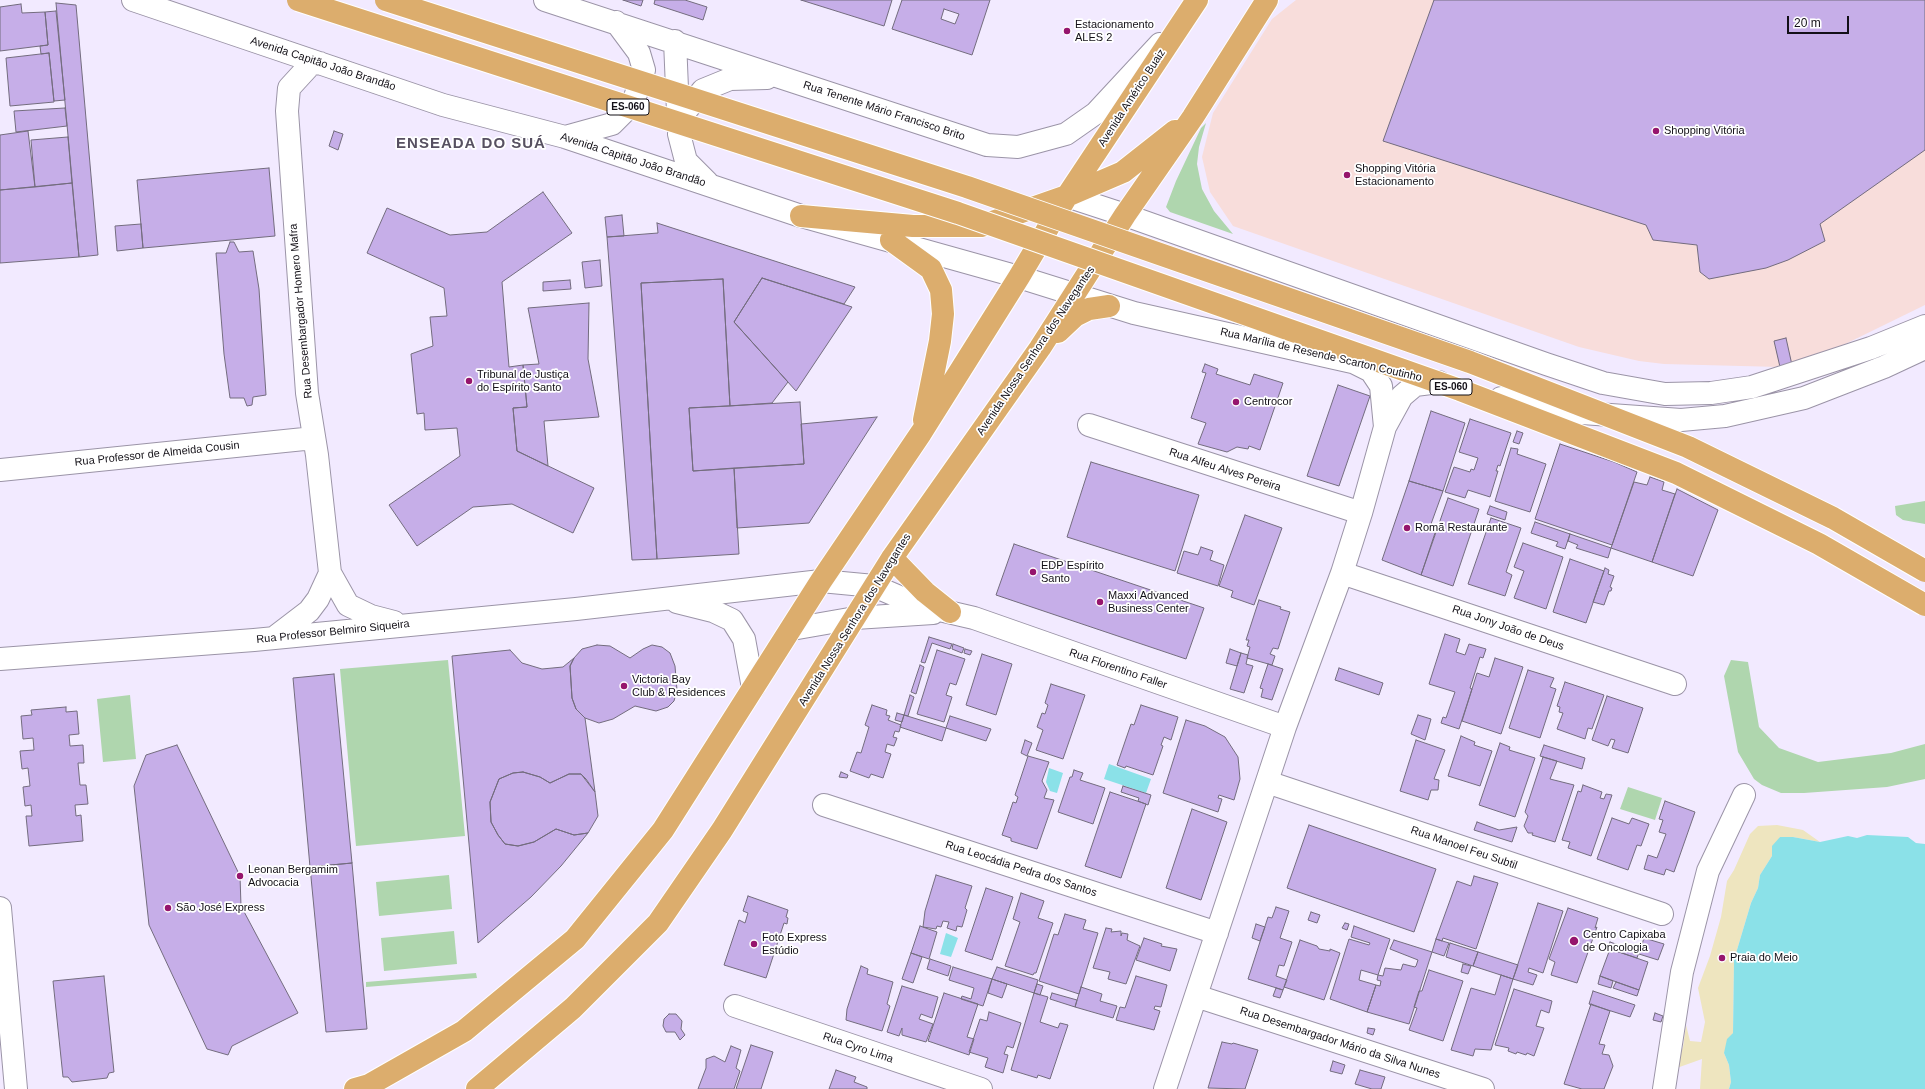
<!DOCTYPE html>
<html>
<head>
<meta charset="utf-8">
<style>
	body { margin:0 }
	#map { position:relative; width:1925px; height:1089px; overflow:hidden; background:#f2eaff; font-family:Helvetica,sans-serif }
	canvas { display:block }
	.scale { position:absolute; left:1787px; top:16px; width:62px; height:18px; box-sizing:border-box; border:2px solid #131017; border-top:0; padding-left:5px; font-size:12px; line-height:14px; white-space:nowrap; color:#131017; -webkit-text-stroke:3px #fff; paint-order:stroke }
</style>
</head>
<body>
<div id="map">
<canvas width="1925" height="1089"></canvas>
<div class="scale">20 m</div>
</div>
<script>
const g = document.querySelector('canvas').getContext('2d');
g.lineJoin = 'round';
function paint(path, color) { g.fillStyle = color; g.fill(path, 'evenodd'); }
const shape = rows => new Path2D(rows.map(r => 'M' + r).join(''));
function trace(path, color, width, dash) { g.strokeStyle = color; g.lineWidth = width; g.lineCap = dash ? 'butt' : 'round'; g.setLineDash(dash || []); g.stroke(path); }
function label(font, color, halo, rows, align = 'center') {
  g.font = font + ' Helvetica,sans-serif'; g.lineWidth = 3.5; g.setLineDash([]); g.textBaseline = 'middle'; g.strokeStyle = halo; g.fillStyle = color; for (const [text, x, y, turn = 0] of rows) {
    g.save(); g.translate(x, y); g.rotate((+turn || 0) * Math.PI / 180); g.textAlign = isNaN(turn) ? turn : align; if (halo) g.strokeText(text, 0, 0); g.fillText(text, 0, 0); g.restore();
  }
}
const commercial = shape([
	[1296,0,1925,0,1925,305,1833,350,1780,367,1664,364,1639,361,1579,347,1233,226,1210,192,1202,157,1213,113,1272,19]
]);
const green = shape([
	[1206,123,1199,147,1197,164,1202,189,1214,211,1233,234,1170,212,1166,207,1176,181,1201,128],
	[1925,501,1925,524,1903,520,1896,515,1895,506],
	[448,660,465,836,356,846,340,669],
	[1731,660,1748,662,1759,727,1779,748,1818,762,1891,753,1925,744,1925,779,1887,787,1804,793,1781,793,1762,785,1754,779,1738,752,1724,676],
	[130,695,136,759,103,762,97,699],
	[1628,787,1662,798,1655,820,1620,809],
	[449,875,452,909,379,916,376,882],
	[454,931,457,964,384,971,381,938],
	[476,973,477,978,366,987,366,982]
]);
const sand = shape([
	[1777,825,1803,830,1820,842,1793,837,1780,837,1772,856,1760,875,1758,888,1751,903,1734,960,1733,1033,1724,1053,1729,1065,1731,1082,1729,1089,1700,1089,1702,1059,1674,1069,1683,1047,1686,1025,1690,1041,1701,1042,1705,1022,1698,988,1710,956,1721,917,1727,881,1734,870,1750,834,1758,826]
]);
const water = shape([
	[1109,764,1151,779,1146,793,1104,779],
	[1049,768,1063,773,1057,793,1050,791,1046,782],
	[1867,835,1908,837,1916,843,1925,844,1925,1089,1729,1089,1731,1082,1729,1065,1724,1053,1727,1039,1733,1033,1734,960,1751,903,1758,888,1760,875,1772,856,1772,846,1780,837,1793,837,1820,842,1848,836,1857,838],
	[946,933,958,938,951,957,940,954]
]);
const building = shape([
	[623,0,643,0,641,6,623,0],
	[655,0,685,0,707,7,703,20,654,4,655,0],
	[801,0,892,0,884,26,801,0],
	[902,0,990,0,972,55,892,29,902,0],
	[944,9,959,14,955,24,941,19,944,9],
	[1434,0,1925,0,1925,150,1820,224,1825,241,1788,260,1766,268,1709,279,1700,272,1697,245,1653,240,1646,225,1383,141,1434,0],
	[56,3,76,5,98,255,79,257,56,3],
	[21,4,22,13,45,12,48,45,0,51,0,7,21,4],
	[56,11,65,100,54,101,49,53,41,54,40,46,48,45,45,12,56,11],
	[49,53,54,102,10,106,6,58,49,53],
	[65,108,67,126,16,132,14,111,65,108],
	[28,131,35,187,0,190,0,135,28,131],
	[334,131,343,134,338,150,329,146,334,131],
	[68,137,72,183,35,187,31,140,68,137],
	[269,168,275,236,143,248,137,180,269,168],
	[72,183,79,257,0,263,0,190,72,183],
	[543,192,572,233,502,282,509,367,523,365,527,407,513,408,517,451,594,488,573,533,512,504,473,507,417,546,389,505,460,456,457,428,425,430,424,413,417,414,411,354,433,346,430,317,447,316,444,288,367,253,387,208,450,235,487,232,543,192],
	[622,215,624,236,607,237,605,217,622,215],
	[657,223,855,287,844,304,762,278,734,322,788,382,772,403,730,406,723,279,641,283,657,559,632,560,607,237,658,233,657,223],
	[141,224,143,248,117,251,115,226,141,224],
	[230,242,234,242,239,252,253,251,259,289,266,395,253,397,252,405,247,406,244,398,230,398,224,354,216,253,226,253,230,242],
	[600,260,602,286,585,288,582,262,600,260],
	[762,278,852,307,796,391,734,322,762,278],
	[723,279,730,406,689,408,693,471,734,468,739,554,657,559,641,283,723,279],
	[570,280,571,289,543,291,543,282,570,280],
	[589,303,588,359,599,417,544,421,548,466,517,451,513,408,527,407,523,365,539,364,528,308,589,303],
	[1786,338,1792,365,1780,367,1774,341,1786,338],
	[1205,364,1218,369,1216,374,1250,385,1254,374,1283,383,1260,450,1249,446,1248,449,1237,447,1227,452,1198,444,1206,423,1191,418,1206,373,1202,372,1205,364],
	[1338,385,1370,396,1339,486,1307,476,1338,385],
	[800,402,804,464,693,471,689,408,800,402],
	[1431,411,1465,423,1443,491,1409,481,1431,411],
	[877,417,809,523,737,528,734,468,804,464,801,424,877,417],
	[1470,419,1511,433,1500,466,1498,465,1496,471,1498,471,1490,497,1468,490,1465,498,1445,492,1454,467,1470,472,1471,469,1474,470,1478,458,1459,452,1470,419],
	[1517,431,1523,433,1519,444,1513,442,1517,431],
	[1560,444,1614,462,1637,472,1612,545,1535,519,1560,444],
	[1511,448,1518,449,1517,454,1546,464,1530,512,1495,501,1511,448],
	[1091,462,1199,495,1175,571,1067,537,1091,462],
	[1650,477,1664,482,1662,490,1675,494,1652,562,1611,548,1634,482,1647,485,1650,477],
	[1409,481,1443,491,1431,524,1437,527,1421,575,1382,560,1409,481],
	[1677,489,1718,510,1693,576,1652,562,1677,489],
	[1448,498,1479,509,1453,586,1421,575,1448,498],
	[1490,506,1507,512,1505,520,1487,514,1490,506],
	[1245,515,1282,528,1254,605,1231,597,1233,591,1219,586,1245,515],
	[1491,518,1521,528,1506,572,1512,575,1505,596,1468,584,1491,518],
	[1535,522,1570,534,1565,549,1556,546,1558,542,1531,533,1535,522],
	[1570,534,1611,548,1608,558,1576,548,1578,545,1568,541,1570,534],
	[1523,543,1563,557,1546,609,1514,598,1524,571,1514,567,1523,543],
	[1014,544,1204,608,1186,659,996,595,1014,544],
	[1201,547,1213,551,1210,560,1224,565,1218,586,1177,573,1184,551,1198,555,1201,547],
	[1570,559,1604,571,1586,623,1553,612,1570,559],
	[1605,568,1609,570,1608,574,1614,576,1610,587,1612,588,1611,591,1609,591,1604,605,1593,602,1605,568],
	[1259,600,1281,607,1280,609,1290,612,1278,649,1273,648,1270,654,1275,656,1272,665,1247,658,1250,647,1247,646,1249,640,1246,640,1259,600],
	[1445,634,1460,639,1456,652,1465,655,1469,644,1486,649,1483,658,1480,657,1470,688,1472,689,1459,729,1441,723,1443,717,1446,718,1455,692,1429,684,1445,634],
	[929,637,952,644,950,649,932,643,925,663,921,662,929,637],
	[953,644,964,648,962,653,952,649,953,644],
	[597,645,610,646,630,658,643,649,652,645,662,647,670,653,675,666,677,690,674,701,668,707,656,711,635,706,613,719,599,723,585,718,576,709,572,698,570,666,574,658,582,649,597,645],
	[965,649,972,651,970,655,964,653,965,649],
	[1230,649,1241,653,1237,666,1226,663,1230,649],
	[510,650,522,663,542,669,563,667,574,658,570,666,572,698,576,709,585,718,595,792,581,774,569,774,550,783,540,777,523,772,513,773,499,779,490,802,491,822,498,835,505,844,518,846,534,842,556,829,574,835,588,833,561,866,531,897,478,943,452,656,510,650],
	[937,650,965,659,956,685,950,683,946,695,952,697,944,722,917,714,937,650],
	[1241,653,1248,655,1246,664,1253,666,1244,693,1230,689,1241,653],
	[982,654,1012,664,996,715,966,705,982,654],
	[1495,658,1523,667,1501,734,1462,721,1477,673,1489,677,1495,658],
	[1268,664,1283,669,1272,700,1261,697,1263,689,1260,688,1268,664],
	[920,665,924,667,916,694,911,692,920,665],
	[1339,668,1383,683,1379,695,1335,680,1339,668],
	[1528,670,1554,678,1550,687,1556,689,1540,738,1509,728,1528,670],
	[334,674,352,863,310,867,293,678,334,674],
	[1565,682,1604,695,1592,729,1588,728,1585,739,1557,729,1563,713,1559,712,1560,707,1557,706,1565,682],
	[1051,684,1085,695,1063,759,1036,750,1043,730,1037,727,1042,713,1045,714,1048,705,1045,703,1051,684],
	[910,695,914,697,908,716,904,715,910,695],
	[1607,696,1643,708,1628,753,1612,748,1615,740,1611,739,1608,746,1592,740,1607,696],
	[872,705,887,710,886,715,890,716,888,720,901,725,899,732,895,731,893,737,897,738,894,746,887,744,885,752,891,754,883,778,871,774,869,778,850,771,857,752,861,753,869,727,865,725,872,705],
	[1141,705,1178,717,1171,740,1164,737,1161,745,1163,746,1153,775,1126,766,1125,768,1117,765,1131,724,1134,725,1141,705],
	[66,707,66,712,77,711,79,734,69,735,70,746,83,745,84,763,78,763,80,785,86,785,88,804,75,805,76,816,81,815,83,841,29,846,26,816,32,816,31,805,25,806,23,787,30,786,28,768,22,769,20,751,34,750,33,738,23,739,21,716,32,715,31,710,66,707],
	[897,713,904,715,902,722,895,720,897,713],
	[904,715,946,728,942,741,900,727,904,715],
	[1418,715,1431,719,1425,740,1411,734,1418,715],
	[950,716,991,729,986,741,946,728,950,716],
	[1186,720,1205,726,1225,737,1238,757,1240,779,1234,800,1219,795,1218,798,1222,799,1218,812,1163,793,1186,720],
	[1461,736,1475,742,1474,745,1492,751,1480,786,1448,776,1461,736],
	[1025,740,1032,743,1027,756,1021,753,1025,740],
	[1416,740,1445,750,1434,779,1439,780,1438,790,1431,790,1428,800,1400,791,1416,740],
	[1500,743,1510,747,1509,750,1535,758,1515,817,1479,805,1500,743],
	[177,745,240,876,241,906,298,1013,232,1046,228,1055,207,1049,149,925,134,786,146,755,177,745],
	[1544,745,1585,758,1582,769,1540,756,1544,745],
	[1028,756,1049,762,1042,781,1047,790,1044,798,1054,800,1037,849,1011,841,1011,838,1002,835,1013,802,1016,803,1018,797,1015,795,1028,756],
	[1543,757,1557,761,1550,779,1574,785,1555,842,1532,835,1533,833,1528,833,1524,826,1528,816,1525,812,1543,757],
	[1074,770,1083,773,1080,780,1105,788,1093,824,1058,812,1070,777,1072,777,1074,770],
	[523,772,540,777,550,783,569,774,581,774,586,779,595,792,598,816,588,833,574,835,556,829,534,842,518,846,505,844,498,835,491,822,490,802,499,779,513,773,523,772],
	[841,772,848,775,847,778,839,777,841,772],
	[1583,785,1602,792,1600,798,1604,799,1606,794,1612,795,1591,856,1568,848,1570,842,1562,840,1578,791,1581,792,1583,785],
	[1123,786,1151,795,1148,805,1138,801,1139,798,1121,792,1123,786],
	[1110,792,1146,804,1121,878,1085,866,1110,792],
	[1665,801,1695,812,1674,872,1666,869,1664,875,1644,869,1648,855,1657,858,1666,834,1659,832,1663,820,1659,819,1665,801],
	[1192,809,1227,822,1201,900,1166,888,1192,809],
	[1612,818,1629,824,1632,818,1649,824,1641,846,1637,845,1628,870,1597,859,1612,818],
	[1477,822,1499,830,1517,827,1512,842,1474,830,1477,822],
	[1309,825,1436,869,1414,932,1287,888,1309,825],
	[352,863,367,1029,326,1032,310,867,352,863],
	[936,875,972,886,965,908,967,910,962,927,957,926,956,931,947,928,949,922,943,921,941,927,937,926,936,929,923,927,925,911,936,875],
	[1474,876,1498,883,1476,949,1443,938,1442,941,1436,939,1457,881,1471,886,1474,876],
	[986,888,1013,897,992,960,965,951,986,888],
	[1021,893,1044,901,1038,918,1053,923,1036,973,1034,973,1033,975,1005,966,1020,922,1013,919,1021,893],
	[748,896,788,910,786,917,788,918,787,924,784,923,766,978,724,965,739,920,745,923,748,913,743,911,748,896],
	[1538,903,1563,911,1543,973,1529,968,1528,972,1537,975,1533,985,1513,979,1538,903],
	[1276,907,1289,911,1280,938,1292,942,1284,966,1279,965,1276,976,1287,980,1283,990,1248,979,1268,917,1272,918,1276,907],
	[1568,908,1598,918,1595,928,1597,927,1577,983,1551,975,1555,962,1549,959,1568,908],
	[1311,912,1320,915,1317,923,1308,920,1311,912],
	[1065,914,1086,920,1083,929,1098,933,1079,994,1039,981,1054,934,1058,935,1065,914],
	[1345,923,1349,924,1347,930,1342,928,1345,923],
	[1256,924,1265,927,1260,941,1252,938,1256,924],
	[920,926,937,932,929,959,911,953,920,926],
	[1354,926,1390,939,1378,975,1361,970,1359,980,1376,985,1367,1012,1330,999,1349,939,1369,945,1370,943,1351,937,1354,926],
	[1106,928,1112,929,1111,932,1121,931,1121,936,1122,933,1128,934,1127,940,1140,946,1126,984,1108,979,1110,972,1093,968,1106,928],
	[1144,938,1162,944,1161,946,1177,949,1170,971,1136,960,1144,938],
	[1644,938,1664,944,1658,960,1639,954,1644,938],
	[1436,939,1449,943,1444,956,1432,952,1436,939],
	[1300,940,1317,946,1319,949,1330,951,1330,949,1340,953,1324,1000,1284,987,1300,940],
	[1394,940,1432,952,1409,1024,1367,1012,1376,985,1380,986,1381,981,1377,980,1378,975,1383,976,1385,968,1401,970,1403,964,1415,967,1416,966,1418,960,1390,949,1394,940],
	[1610,942,1639,952,1637,958,1610,949,1609,952,1607,951,1610,942],
	[1450,943,1478,952,1473,966,1446,957,1450,943],
	[1610,949,1648,962,1639,990,1600,976,1610,949],
	[1478,952,1518,965,1513,979,1473,966,1478,952],
	[911,953,922,957,913,983,902,979,911,953],
	[930,959,951,966,948,976,927,969,930,959],
	[1463,964,1471,966,1468,974,1461,972,1463,964],
	[861,966,868,969,867,974,893,982,887,1004,890,1006,882,1031,846,1020,847,1009,861,966],
	[953,967,992,979,983,1006,961,999,962,996,971,999,974,988,949,980,953,967],
	[997,967,1038,980,1034,993,992,979,997,967],
	[1429,970,1463,981,1443,1041,1409,1030,1417,1008,1414,1007,1419,991,1422,991,1429,970],
	[1501,975,1513,979,1491,1050,1475,1049,1473,1056,1451,1050,1471,988,1495,995,1501,975],
	[104,976,114,1072,109,1073,107,1078,72,1082,68,1077,63,1077,53,981,104,976],
	[1136,976,1167,985,1161,1007,1155,1006,1154,1009,1160,1011,1154,1030,1116,1020,1120,1007,1125,1008,1136,976],
	[1600,976,1613,981,1611,988,1598,984,1600,976],
	[992,979,1007,984,1002,998,988,993,992,979],
	[1616,982,1639,990,1637,996,1613,988,1616,982],
	[1037,984,1043,986,1040,995,1034,993,1037,984],
	[902,986,938,997,932,1018,921,1014,919,1019,933,1024,926,1042,902,1035,902,1028,899,1036,887,1032,902,986],
	[1081,987,1102,994,1100,1001,1117,1006,1113,1018,1075,1007,1081,987],
	[1276,988,1283,990,1280,998,1273,996,1276,988],
	[1514,989,1552,1001,1549,1013,1541,1010,1536,1026,1544,1028,1534,1056,1527,1053,1526,1055,1517,1052,1516,1054,1508,1051,1509,1048,1495,1045,1514,989],
	[1593,991,1635,1005,1630,1017,1589,1004,1593,991],
	[944,993,978,1004,967,1037,974,1039,969,1055,928,1041,944,993],
	[1034,993,1048,997,1040,1022,1058,1028,1060,1023,1068,1025,1050,1079,1038,1075,1037,1078,1011,1070,1034,993],
	[1052,993,1077,1000,1075,1007,1050,999,1052,993],
	[1591,1004,1610,1011,1599,1044,1605,1045,1602,1054,1609,1055,1613,1066,1604,1089,1582,1089,1564,1084,1591,1004],
	[989,1012,1021,1023,1013,1048,1007,1046,1004,1054,1008,1055,1003,1073,985,1067,988,1058,969,1052,980,1019,987,1021,989,1012],
	[1655,1013,1663,1016,1661,1022,1653,1020,1655,1013],
	[669,1014,676,1014,682,1021,681,1029,685,1035,680,1040,675,1032,666,1032,663,1026,664,1019,669,1014],
	[1368,1028,1375,1029,1373,1035,1367,1033,1368,1028],
	[1222,1042,1232,1044,1233,1043,1258,1050,1245,1089,1208,1088,1222,1042],
	[751,1045,773,1052,761,1089,736,1089,751,1045],
	[731,1046,741,1050,736,1068,740,1071,734,1089,698,1089,706,1068,706,1059,714,1056,725,1062,731,1046],
	[1333,1061,1345,1065,1342,1074,1330,1071,1333,1061],
	[836,1070,856,1077,854,1082,867,1087,867,1089,829,1089,836,1070],
	[1360,1070,1385,1077,1381,1089,1372,1089,1355,1084,1360,1070]
]);
const minor = shape([
	[133,0,443,105,565,137,801,216,1019,277,1134,313,1370,366],
	[545,0,987,145,1018,147,1066,134,1096,113,1160,44],
	[675,41,678,112],
	[320,63,311,64,289,88,287,111,307,393,317,455,330,573,348,605,371,616,394,622],
	[565,137,612,124,633,103,644,70,639,53,616,22],
	[707,182,686,161,679,134,684,113,703,90,730,79,767,78],
	[1067,196,1125,215,1546,364,1603,383,1665,394,1711,393,1752,387,1871,348,1925,326],
	[1355,363,1371,371,1381,386,1385,427],
	[1501,398,1554,411,1681,420,1725,416,1804,398,1884,367,1925,348],
	[1089,425,1361,513],
	[0,470,314,438],
	[1342,573,1675,684],
	[677,602,713,611,732,620,744,639,753,688],
	[792,629,855,618,933,613],
	[275,637,309,611,318,599,330,573],
	[0,659,254,640,576,609,821,581,874,586,918,605,974,618,1285,727],
	[1267,782,1662,914],
	[824,805,1217,933],
	[0,908,16,1089],
	[1196,996,1483,1089],
	[735,1006,981,1089],
	[1165,1089,1285,727,1342,573,1361,513,1385,427,1402,396,1415,385,1439,382],
	[1664,1089,1682,972,1708,871,1744,795]
]);
const major = shape([
	[801,216,913,226,981,226,1067,196,1123,172,1175,131],
	[891,240,931,269,941,290,943,314,940,341,924,420],
	[1058,332,1075,316,1089,309,1109,306],
	[892,558,925,592,950,612],
	[355,1089,369,1085,464,1031,575,939,663,830,821,581,921,433,1019,277,1067,196,1197,0],
	[477,1089,573,1008,658,923,722,830,892,558,1040,348,1125,215,1193,117,1267,0]
]);
const majorBridge = shape([
	[298,0,958,213,1460,390,1676,473,1819,544,1925,605],
	[386,0,967,187,1470,362,1688,447,1833,518,1925,571]
]);
const markers = [
	[1067,31,4,"#96156d"],
	[1656,131,4,"#96156d"],
	[1347,175,4,"#96156d"],
	[469,381,4,"#96156d"],
	[1236,402,4,"#96156d"],
	[1407,528,4,"#96156d"],
	[1033,572,4,"#96156d"],
	[1100,602,4,"#96156d"],
	[624,686,4,"#96156d"],
	[240,876,4,"#96156d"],
	[168,908,4,"#96156d"],
	[1574,941,5,"#96156d"],
	[754,944,4,"#96156d"],
	[1722,958,4,"#96156d"]
];
const shields = [
	[628,107,42],
	[1451,387,42]
];
const shieldNames = [
	["ES-060",628,107],
	["ES-060",1451,387]
];
const poiNames = [
	["Estacionamento",1075,25],
	["ALES 2",1075,38],
	["Shopping Vitória",1664,131],
	["Shopping Vitória",1355,169],
	["Estacionamento",1355,182],
	["Tribunal de Justiça",477,375],
	["do Espírito Santo",477,388],
	["Centrocor",1244,402],
	["Romã Restaurante",1415,528],
	["EDP Espírito",1041,566],
	["Santo",1041,579],
	["Maxxi Advanced",1108,596],
	["Business Center",1108,609],
	["Victoria Bay",632,680],
	["Club & Residences",632,693],
	["Leonan Bergamim",248,870],
	["Advocacia",248,883],
	["São José Express",176,908],
	["Centro Capixaba",1583,935],
	["de Oncologia",1583,948],
	["Foto Express",762,938],
	["Estúdio",762,951],
	["Praia do Meio",1730,958]
];
const streetNames = [
	["Avenida Capitão João Brandão",323,64,18],
	["Avenida Américo Buaiz",1132,98,-57],
	["Rua Tenente Mário Francisco Brito",884,111,18],
	["Avenida Capitão João Brandão",633,160,18],
	["Rua Desembargador Homero Mafra",301,311,-95],
	["Avenida Nossa Senhora dos Navegantes",1036,351,-56],
	["Rua Marília de Resende Scarton Coutinho",1321,355,13],
	["Rua Professor de Almeida Cousin",157,454,-6],
	["Rua Alfeu Alves Pereira",1225,470,18],
	["Avenida Nossa Senhora dos Navegantes",855,620,-58],
	["Rua Jony João de Deus",1508,628,19],
	["Rua Professor Belmiro Siqueira",333,632,-6],
	["Rua Florentino Faller",1118,669,19],
	["Rua Manoel Feu Subtil",1464,848,19],
	["Rua Leocádia Pedra dos Santos",1021,869,18],
	["Rua Desembargador Mário da Silva Nunes",1340,1043,18],
	["Rua Cyro Lima",858,1048,19]
];
const districtNames = [
	["ENSEADA DO SUÁ",471,144]
];
paint(commercial, '#f8dddb');
paint(green, '#afd6ae');
paint(sand, '#eee5bf');
paint(water, '#8be1e8');
paint(building, '#c6aee8');
trace(building, '#736c7e', 1);
trace(minor, '#9b94a7', 24);
trace(major, '#fff', 24);
trace(minor, '#fff', 22);
trace(major, '#dcad6d', 22);
trace(majorBridge, '#fff', 24, []);
trace(majorBridge, '#dcad6d', 22);
for (const [x, y, r, color] of markers) { const dot = new Path2D(); dot.arc(x, y, r, 0, 2 * Math.PI); g.fillStyle = color; g.fill(dot); trace(dot, '#fff', 1.5); }
for (const [x, y, w] of shields) { const box = new Path2D(); box.roundRect(x - w / 2, y - 8, w, 16, 3); g.fillStyle = '#fff'; g.fill(box); trace(box, '#131017', 1); }
label('bold 10px', '#131017', null, shieldNames);
label('11px', '#131017', '#fff', poiNames, 'left');
label('11px', '#131017', '#fff', streetNames);
g.letterSpacing = '1px';
label('bold 15px', '#575061', '#fff', districtNames);
g.letterSpacing = '0px';
</script>
</body>
</html>
